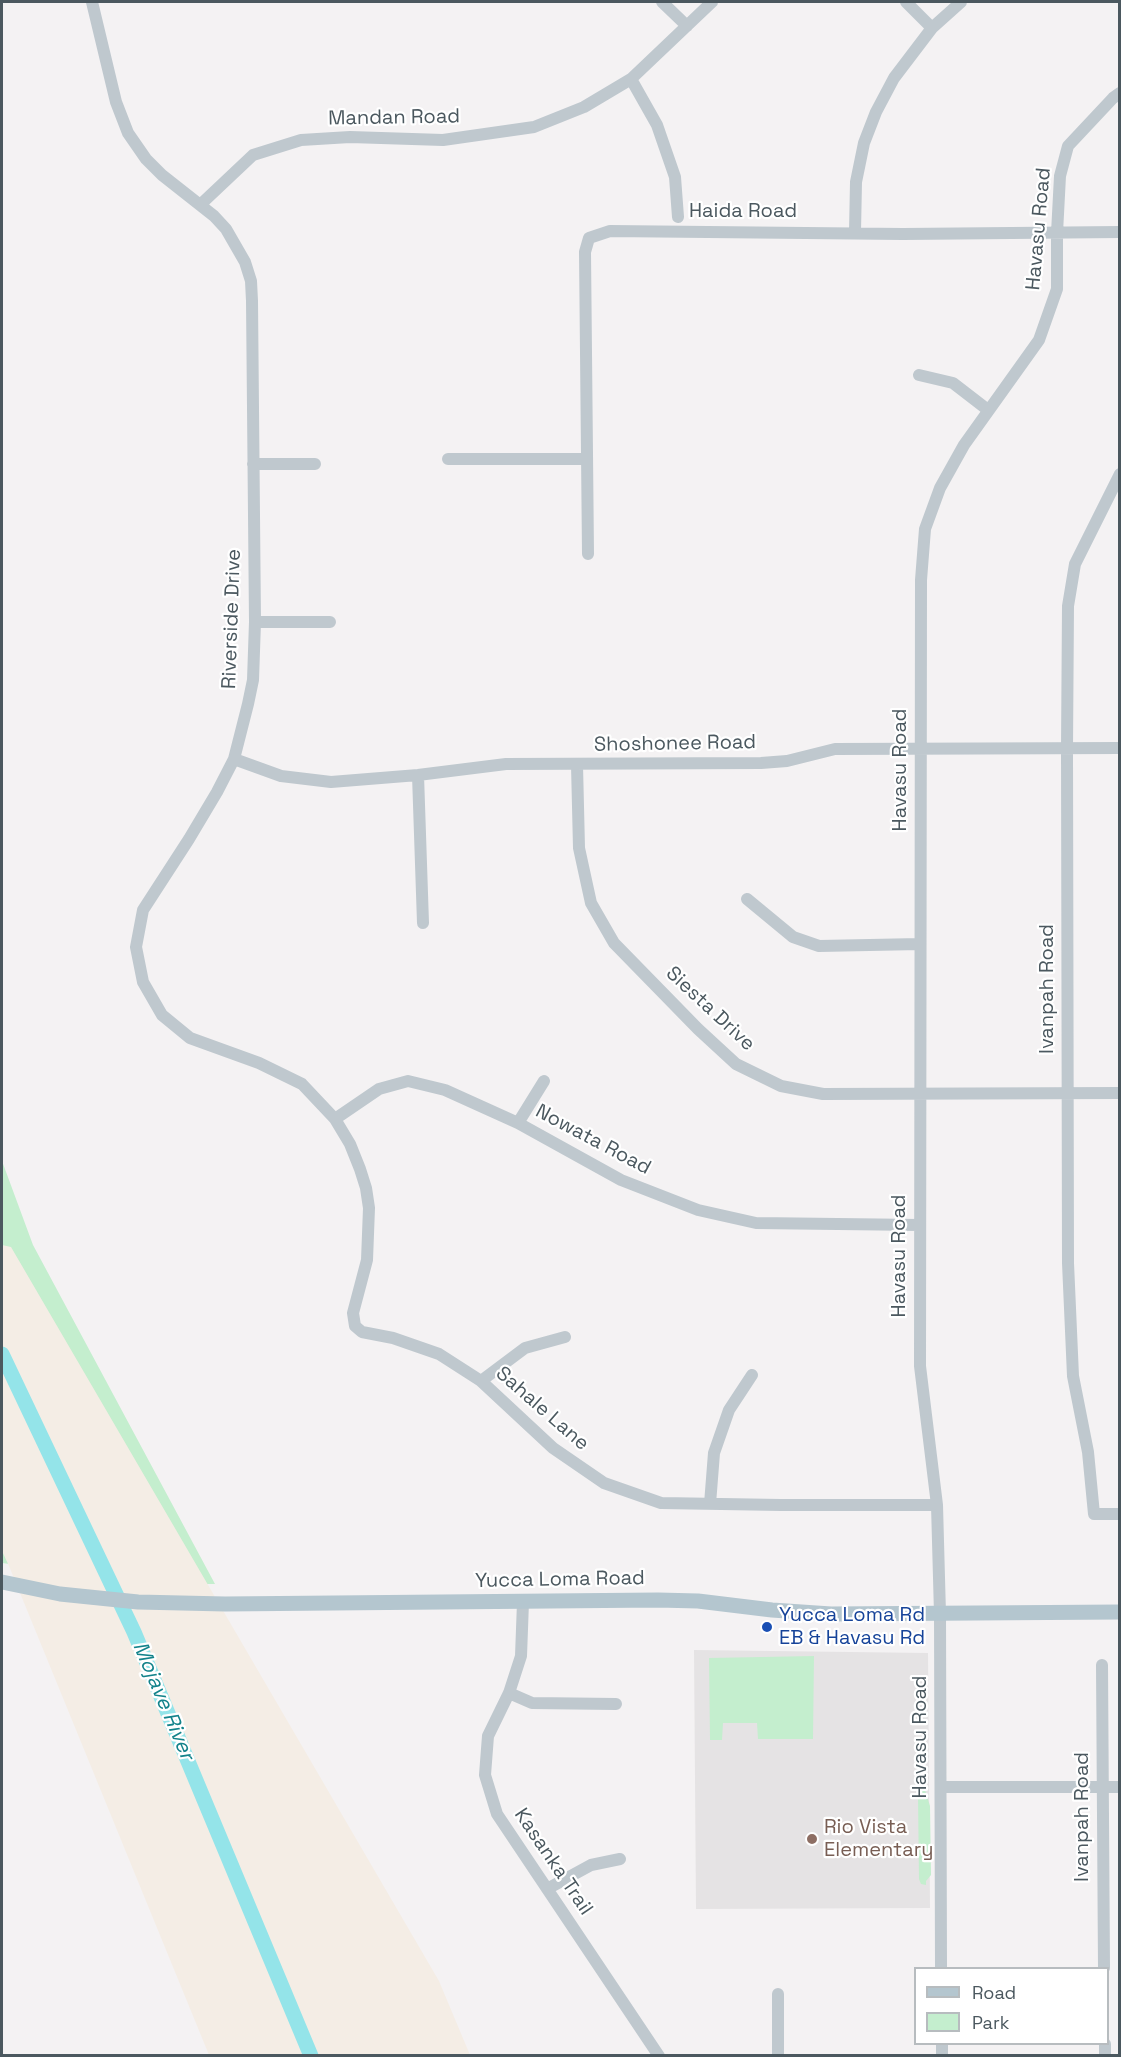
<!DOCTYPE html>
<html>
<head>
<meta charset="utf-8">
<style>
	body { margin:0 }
	#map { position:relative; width:1121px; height:2057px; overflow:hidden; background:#f4f2f3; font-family:"Space Grotesk",sans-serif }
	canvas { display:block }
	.frame { position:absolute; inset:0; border:3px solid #4b585f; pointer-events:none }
	.legend { position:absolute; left:914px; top:1967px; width:195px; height:78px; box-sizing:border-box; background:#fff; border:2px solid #b7bcbf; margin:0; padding:8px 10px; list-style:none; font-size:18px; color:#4b585f }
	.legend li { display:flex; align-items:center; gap:12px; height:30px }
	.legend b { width:30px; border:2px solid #b7bcbf }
</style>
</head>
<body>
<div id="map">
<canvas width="1121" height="2057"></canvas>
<div class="frame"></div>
<ul class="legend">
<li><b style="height:8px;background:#b4c6cf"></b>Road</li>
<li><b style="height:16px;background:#c4eece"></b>Park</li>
</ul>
</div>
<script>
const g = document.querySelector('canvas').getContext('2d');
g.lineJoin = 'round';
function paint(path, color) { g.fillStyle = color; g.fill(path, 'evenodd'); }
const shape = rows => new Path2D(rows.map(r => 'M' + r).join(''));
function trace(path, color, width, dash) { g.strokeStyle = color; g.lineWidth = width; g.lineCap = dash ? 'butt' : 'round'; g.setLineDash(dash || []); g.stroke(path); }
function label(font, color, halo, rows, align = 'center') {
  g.font = font + ' "Space Grotesk",sans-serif'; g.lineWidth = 4.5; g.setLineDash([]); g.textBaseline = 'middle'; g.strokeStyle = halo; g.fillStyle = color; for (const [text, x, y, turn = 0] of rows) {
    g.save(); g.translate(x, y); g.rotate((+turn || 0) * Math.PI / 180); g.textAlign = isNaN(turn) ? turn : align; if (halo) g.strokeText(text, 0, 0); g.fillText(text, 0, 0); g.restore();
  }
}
const education = shape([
	[694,1650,928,1653,930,1908,696,1909]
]);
const green = shape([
	[2,1161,33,1245,215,1584,164,1584,2,1563],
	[814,1656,813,1739,758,1739,757,1723,723,1723,722,1740,710,1740,709,1658],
	[925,1790,930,1806,931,1875,926,1881,926,1885,921,1884,919,1879,918,1797,921,1791]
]);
const sand = shape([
	[2,1245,11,1247,439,1981,470,2055,209,2055,9,1566,2,1551]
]);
const river = shape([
	[2,1354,134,1632,311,2056]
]);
const minor = shape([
	[92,2,116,102,128,133,146,159,162,175,214,216,226,229,245,262,251,281,252,301,255,622,253,680,248,704,234,759,217,792,189,839,143,910,136,947,143,982,162,1015,190,1038,259,1063,302,1084,335,1119,350,1144,360,1169,366,1188,369,1208,367,1260,353,1313,355,1326,362,1332,393,1338,439,1354,481,1381,553,1448,604,1483,661,1503,781,1505,937,1505],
	[662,2,687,26],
	[906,2,932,28],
	[631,79,657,125,675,177,678,217],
	[200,205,253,155,301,140,350,137,443,140,534,127,584,107,631,79,712,2],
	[855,232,856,182,864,143,876,112,894,78,932,28,961,2],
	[919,375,953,383,988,410],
	[448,459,587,459],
	[253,464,315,464],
	[1120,474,1075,564,1068,606,1067,748,1068,1263,1073,1376,1088,1452,1094,1514,1120,1514],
	[588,554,585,252,589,238,610,231,903,234,1120,232],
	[255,622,330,622],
	[234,759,281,776,331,782,418,775,506,764,761,763,787,761,835,749,1120,748],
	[577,765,579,848,591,903,614,943,698,1029,736,1064,781,1086,823,1094,1120,1093],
	[418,775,423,923],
	[747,899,793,937,819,946,920,944],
	[335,1119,379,1089,408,1081,445,1090,518,1123,621,1180,698,1210,756,1223,919,1225],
	[518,1123,544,1081],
	[481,1381,525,1348,565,1337],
	[710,1504,714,1453,729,1410,752,1375],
	[523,1602,521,1656,509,1693,488,1736,485,1775,497,1814,659,2056],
	[1102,1665,1104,1968],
	[509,1693,532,1703,616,1704],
	[941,1787,1120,1787],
	[547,1889,591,1865,620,1859],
	[941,1968,940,1614,937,1505,920,1366,921,580,925,529,940,488,964,445,1039,340,1057,289,1057,233,1060,176,1068,146,1113,98,1120,93],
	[942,2044,942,2056],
	[1105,2044,1105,2056],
	[778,2056,778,1994]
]);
const major = shape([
	[2,1582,60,1594,138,1602,225,1604,658,1600,698,1601,772,1610,831,1614,1120,1612]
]);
const markers = [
	[767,1627,6,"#1a4fb4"],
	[812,1839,6,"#8d6e63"]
];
const streetNames = [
	["Mandan Road",394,118,-1],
	["Haida Road",743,212],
	["Havasu Road",1039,229,-85],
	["Riverside Drive",232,619,-88],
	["Shoshonee Road",675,744,-1],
	["Havasu Road",901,770,-90],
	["Ivanpah Road",1048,989,-90],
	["Siesta Drive",710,1009,43],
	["Nowata Road",593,1140,28],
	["Havasu Road",900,1256,-90],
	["Sahale Lane",542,1409,41],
	["Yucca Loma Road",560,1580,-1],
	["Havasu Road",921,1737,-90],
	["Ivanpah Road",1083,1817,-90],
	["Kasanka Trail",553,1862,56]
];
const transitNames = [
	["Yucca Loma Rd",779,1616],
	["EB & Havasu Rd",779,1639]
];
const educationNames = [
	["Rio Vista",824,1828],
	["Elementary",824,1851]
];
const waterNames = [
	["Mojave River",163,1701,67]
];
paint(education, '#e5e3e4');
paint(green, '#c4eece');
paint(sand, '#f4ede5');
trace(river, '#94e4e9', 15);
trace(minor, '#bfc8ce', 12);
trace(major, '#b4c6cf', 15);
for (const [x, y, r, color] of markers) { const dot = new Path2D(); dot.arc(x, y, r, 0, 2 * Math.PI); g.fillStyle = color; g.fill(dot); trace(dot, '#fff', 2); }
label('20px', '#4b585f', '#fff', streetNames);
label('20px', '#164399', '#fff', transitNames, 'left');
label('20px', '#785e54', '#fff', educationNames, 'left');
label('italic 21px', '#13838b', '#fff', waterNames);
</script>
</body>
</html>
